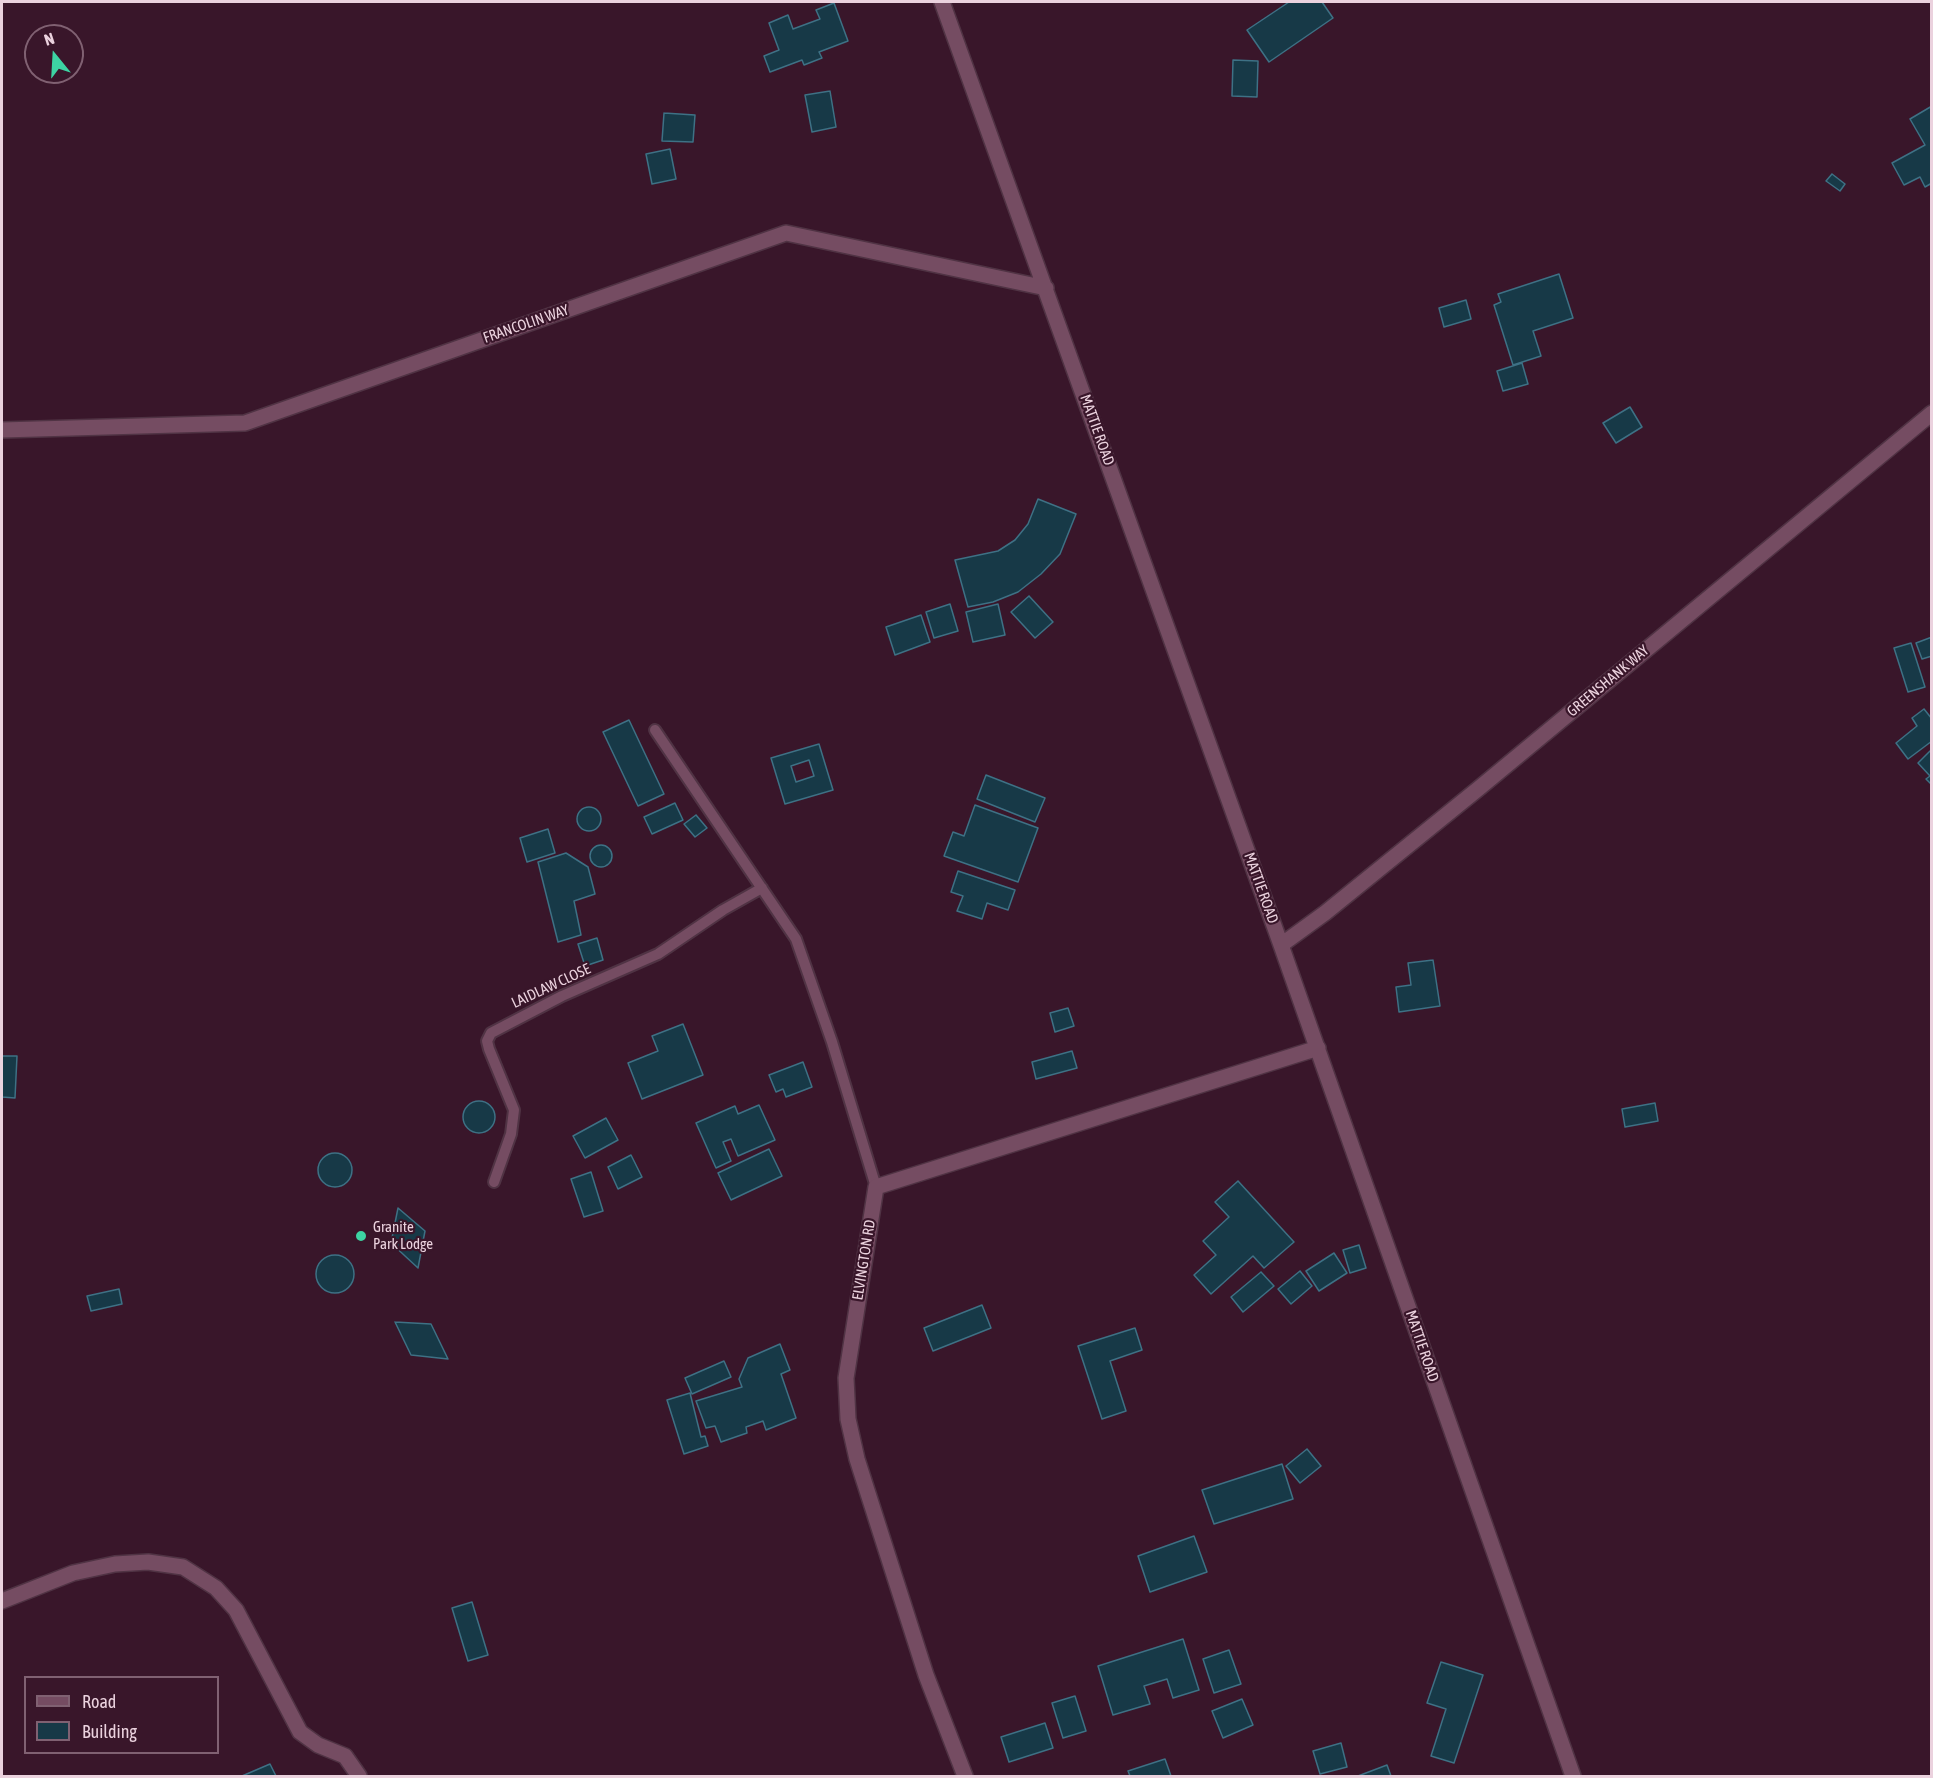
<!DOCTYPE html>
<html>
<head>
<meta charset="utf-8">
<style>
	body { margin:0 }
	#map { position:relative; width:1933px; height:1778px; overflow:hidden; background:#39162a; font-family:"Asap Condensed",sans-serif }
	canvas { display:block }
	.frame { position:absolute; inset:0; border:3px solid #ebd2de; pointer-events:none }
	.legend { position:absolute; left:24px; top:1676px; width:195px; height:78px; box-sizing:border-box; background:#39162a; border:2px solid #806172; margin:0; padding:8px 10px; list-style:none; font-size:18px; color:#ebd2de }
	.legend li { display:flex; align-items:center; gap:12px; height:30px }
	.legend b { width:30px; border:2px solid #806172 }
	.north { position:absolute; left:24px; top:24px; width:60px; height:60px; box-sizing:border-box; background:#39162a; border:2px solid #806172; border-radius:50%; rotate:342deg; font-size:16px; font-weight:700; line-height:24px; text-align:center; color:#ebd2de }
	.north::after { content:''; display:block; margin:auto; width:21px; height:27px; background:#3dd4a3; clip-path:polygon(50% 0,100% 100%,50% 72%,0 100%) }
</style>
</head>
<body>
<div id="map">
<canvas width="1933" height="1778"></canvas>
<div class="frame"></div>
<ul class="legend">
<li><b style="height:8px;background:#754c62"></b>Road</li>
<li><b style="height:16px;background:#173947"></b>Building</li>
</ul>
<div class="north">N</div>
</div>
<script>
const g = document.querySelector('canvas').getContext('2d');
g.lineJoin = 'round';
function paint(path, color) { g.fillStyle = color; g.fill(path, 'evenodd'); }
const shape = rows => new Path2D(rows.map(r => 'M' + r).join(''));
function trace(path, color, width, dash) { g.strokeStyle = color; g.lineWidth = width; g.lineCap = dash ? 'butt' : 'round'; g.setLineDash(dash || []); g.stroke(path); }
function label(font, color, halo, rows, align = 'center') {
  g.font = font + ' "Asap Condensed",sans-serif'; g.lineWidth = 4.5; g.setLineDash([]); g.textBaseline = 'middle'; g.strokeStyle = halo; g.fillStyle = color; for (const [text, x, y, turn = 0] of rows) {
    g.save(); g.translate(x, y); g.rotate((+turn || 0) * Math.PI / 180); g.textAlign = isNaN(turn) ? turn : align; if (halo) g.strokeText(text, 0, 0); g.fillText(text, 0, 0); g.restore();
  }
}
const building = shape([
	[1289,2,1322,2,1333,18,1269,62,1247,30,1289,2],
	[834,3,848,41,819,52,822,58,804,65,802,60,770,72,764,56,779,50,769,23,788,15,793,29,820,19,816,10,834,3],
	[1233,60,1258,61,1257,97,1232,96,1233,60],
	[830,91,836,127,812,132,805,95,830,91],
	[1932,106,1932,183,1925,187,1920,177,1904,185,1892,163,1925,145,1910,119,1932,106],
	[664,113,695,115,693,142,662,141,664,113],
	[670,149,676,179,652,184,646,154,670,149],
	[1832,174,1845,184,1840,191,1826,181,1832,174],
	[1559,274,1573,318,1533,331,1541,356,1513,365,1494,305,1501,302,1498,294,1559,274],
	[1466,300,1471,319,1444,327,1439,308,1466,300],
	[1522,363,1528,384,1503,391,1497,371,1522,363],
	[1630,407,1642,427,1616,443,1603,423,1630,407],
	[1038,499,1076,514,1060,554,1041,574,1018,592,993,602,968,607,955,560,998,551,1015,540,1028,524,1038,499],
	[1029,596,1053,622,1035,638,1011,612,1029,596],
	[950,604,958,631,934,638,926,612,950,604],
	[998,604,1005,635,973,642,966,612,998,604],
	[921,615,930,642,895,655,886,627,921,615],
	[1932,637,1932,656,1922,659,1916,643,1932,637],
	[1911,643,1925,687,1908,692,1894,648,1911,643],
	[1924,709,1932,719,1932,741,1908,759,1896,743,1917,726,1912,718,1924,709],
	[629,720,664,794,638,806,603,732,629,720],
	[819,744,833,790,785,804,771,758,819,744],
	[809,760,814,776,796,782,791,766,809,760],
	[1930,751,1932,753,1932,785,1926,779,1930,776,1918,763,1930,751],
	[986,775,1045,798,1035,822,977,799,986,775],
	[675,803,683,820,652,834,644,817,675,803],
	[975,805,1038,828,1018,882,944,856,953,832,964,836,975,805],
	'577 819a12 12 0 1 1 24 0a12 12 0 1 1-24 0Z',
	[696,815,707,828,695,837,684,824,696,815],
	[548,829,555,853,527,862,520,838,548,829],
	'590 856a11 11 0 1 1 22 0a11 11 0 1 1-22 0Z',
	[566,853,588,867,595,894,574,901,581,935,558,942,538,862,566,853],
	[958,871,1015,890,1008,910,987,903,982,919,957,911,963,896,951,892,958,871],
	[597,938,603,960,585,966,578,944,597,938],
	[1433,960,1440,1006,1399,1012,1396,987,1411,985,1408,963,1433,960],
	[1068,1008,1074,1026,1055,1032,1050,1013,1068,1008],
	[683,1024,703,1075,642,1099,628,1063,658,1051,652,1036,683,1024],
	[1072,1051,1077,1068,1036,1079,1032,1062,1072,1051],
	[2,1056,17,1056,15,1098,2,1097,2,1056],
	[803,1062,812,1087,786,1097,783,1089,776,1092,769,1075,803,1062],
	'463 1117a16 16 0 1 1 32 0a16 16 0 1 1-32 0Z',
	[1655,1103,1658,1121,1625,1127,1622,1109,1655,1103],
	[759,1105,775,1140,738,1156,731,1139,723,1142,731,1161,716,1168,696,1123,735,1106,738,1114,759,1105],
	[606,1118,618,1140,585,1158,573,1136,606,1118],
	[769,1149,782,1176,731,1200,718,1173,769,1149],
	'318 1170a17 17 0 1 1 34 0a17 17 0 1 1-34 0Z',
	[631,1155,642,1177,618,1189,608,1167,631,1155],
	[591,1172,603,1211,584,1217,571,1179,591,1172],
	[1238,1181,1294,1242,1264,1268,1253,1256,1211,1294,1194,1275,1216,1255,1203,1241,1229,1217,1215,1202,1238,1181],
	[398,1208,425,1231,418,1268,391,1243,398,1208],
	[1359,1245,1366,1268,1350,1273,1343,1250,1359,1245],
	[1334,1253,1347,1273,1319,1291,1306,1271,1334,1253],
	'316 1274a19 19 0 1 1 38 0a19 19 0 1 1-38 0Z',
	[1300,1271,1312,1286,1291,1304,1278,1289,1300,1271],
	[1261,1272,1274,1286,1243,1312,1231,1297,1261,1272],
	[119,1289,122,1304,91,1311,87,1296,119,1289],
	[982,1305,991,1328,933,1351,924,1328,982,1305],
	[395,1322,431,1324,448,1359,411,1355,395,1322],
	[1135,1328,1142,1350,1110,1361,1126,1411,1102,1419,1078,1346,1135,1328],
	[780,1344,790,1370,781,1374,796,1418,766,1430,763,1421,746,1427,747,1433,721,1442,715,1426,706,1428,696,1401,742,1387,739,1379,748,1358,780,1344],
	[724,1361,731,1377,692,1394,685,1378,724,1361],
	[690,1393,701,1437,705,1436,708,1446,684,1454,667,1400,690,1393],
	[1307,1449,1321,1466,1300,1483,1286,1466,1307,1449],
	[1282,1464,1293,1499,1214,1524,1202,1490,1282,1464],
	[1194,1536,1207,1572,1150,1592,1138,1556,1194,1536],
	[472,1602,488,1655,468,1661,452,1608,472,1602],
	[1183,1639,1199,1690,1173,1698,1167,1679,1144,1686,1150,1704,1113,1715,1098,1666,1183,1639],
	[1229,1650,1241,1684,1214,1693,1203,1659,1229,1650],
	[1441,1662,1483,1675,1454,1763,1431,1756,1446,1709,1427,1703,1441,1662],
	[1075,1696,1086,1731,1063,1738,1052,1703,1075,1696],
	[1242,1699,1253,1725,1223,1738,1212,1711,1242,1699],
	[1045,1723,1053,1748,1009,1762,1001,1737,1045,1723],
	[1341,1743,1347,1767,1320,1774,1313,1751,1341,1743],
	[1165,1759,1171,1776,1130,1776,1128,1771,1165,1759],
	[270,1764,276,1776,242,1776,270,1764],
	[1387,1765,1391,1776,1358,1776,1387,1765]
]);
const lane = shape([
	[655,730,796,939,832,1042,876,1187],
	[494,1182,511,1134,514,1110,489,1049,487,1041,491,1033,562,996,658,954,723,910,762,888]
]);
const street = shape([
	[942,2,1281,945,1573,1776],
	[2,430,245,423,786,233,1046,288],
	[1281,945,1325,913,1478,789,1932,413],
	[2,1601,73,1573,115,1564,148,1562,183,1567,216,1588,236,1610,300,1732,318,1745,345,1756,359,1776],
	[965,1776,926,1675,857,1459,848,1419,846,1378,876,1187,1318,1048]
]);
const markers = [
	[361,1236,6,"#3dd4a3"]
];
const streetNames = [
	["FRANCOLIN WAY",526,324,-19],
	["MATTIE ROAD",1097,430,70],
	["GREENSHANK WAY",1608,681,-40],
	["MATTIE ROAD",1261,888,70],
	["LAIDLAW CLOSE",551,986,-25],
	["ELVINGTON RD",864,1260,-81],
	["MATTIE ROAD",1422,1346,71]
];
const poiNames = [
	["Granite",373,1227],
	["Park Lodge",373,1244]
];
paint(building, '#173947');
trace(building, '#3e7185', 1.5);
trace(lane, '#503344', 14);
trace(street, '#503344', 18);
trace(lane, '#754c62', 10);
trace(street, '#754c62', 15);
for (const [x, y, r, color] of markers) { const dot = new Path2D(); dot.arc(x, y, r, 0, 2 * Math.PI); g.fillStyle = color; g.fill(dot); trace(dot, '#39162a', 2); }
label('15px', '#ebd2de', '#39162a', streetNames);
label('15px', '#ebd2de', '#39162a', poiNames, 'left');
</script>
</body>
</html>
